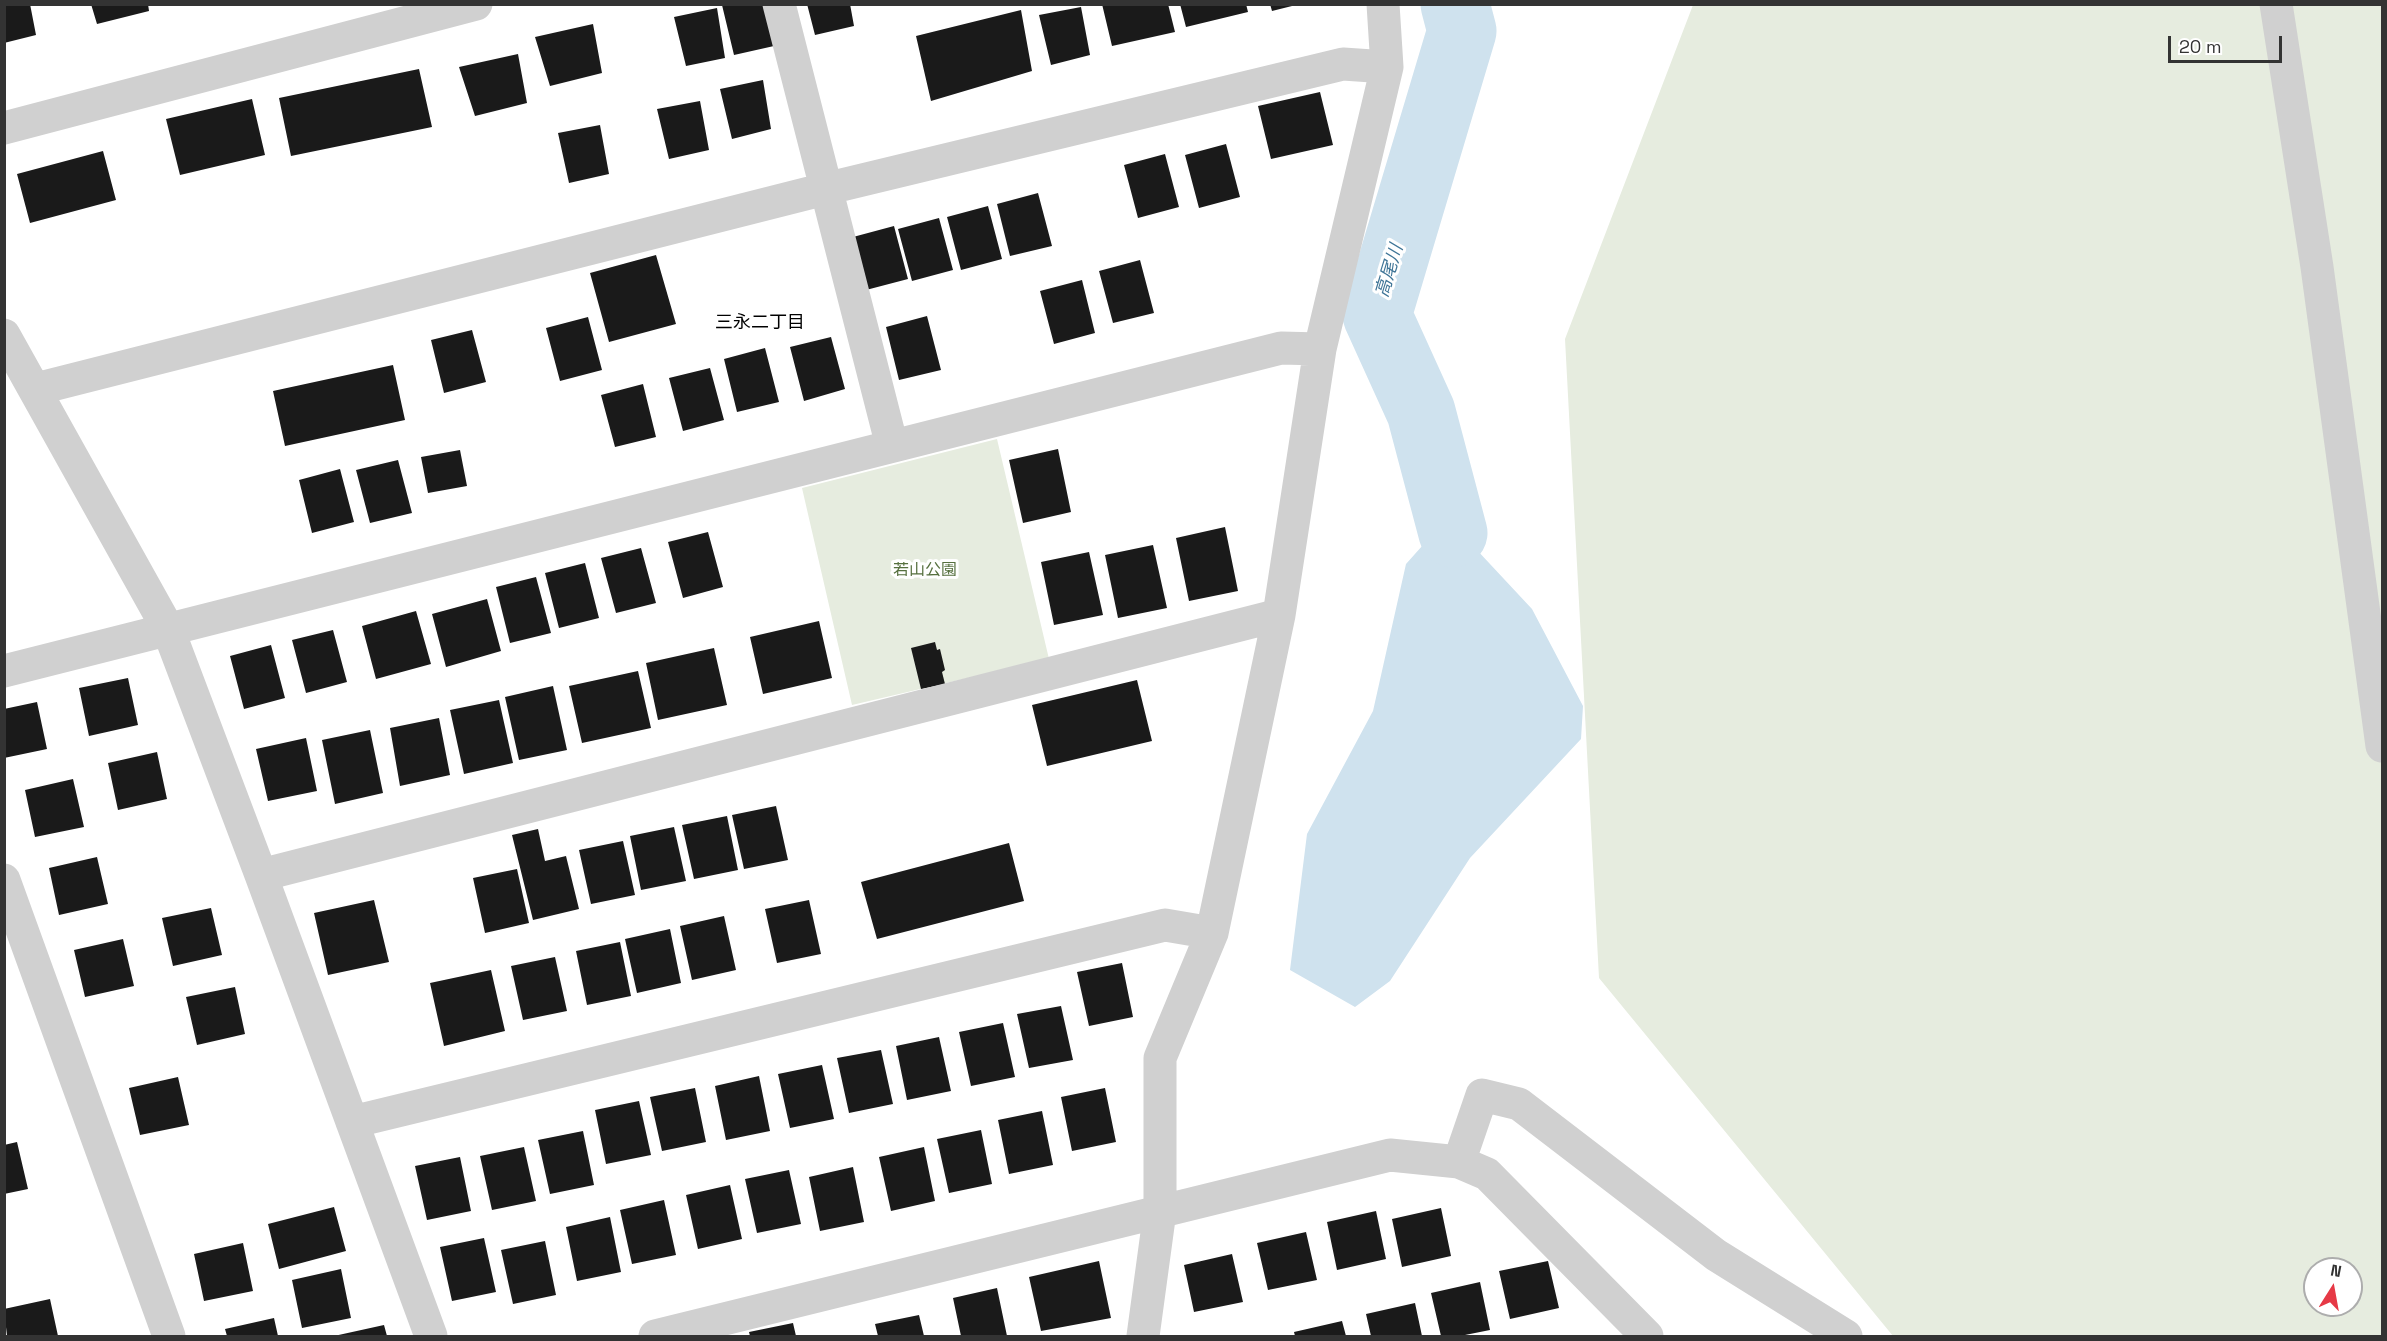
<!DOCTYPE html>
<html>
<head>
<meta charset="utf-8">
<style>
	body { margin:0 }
	#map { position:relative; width:2387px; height:1341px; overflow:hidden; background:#fff; font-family:"Space Grotesk",sans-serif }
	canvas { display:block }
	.frame { position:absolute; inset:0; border:6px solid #333; pointer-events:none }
	.north { position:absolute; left:2303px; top:1257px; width:60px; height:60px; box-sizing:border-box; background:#fff; border:2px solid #adadad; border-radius:50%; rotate:11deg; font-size:16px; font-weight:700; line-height:24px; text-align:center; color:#333 }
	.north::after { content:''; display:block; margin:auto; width:21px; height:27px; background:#e63946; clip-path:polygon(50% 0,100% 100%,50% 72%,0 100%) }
	.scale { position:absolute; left:2168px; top:36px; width:114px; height:27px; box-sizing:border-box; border:3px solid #333; border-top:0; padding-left:8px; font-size:18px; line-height:21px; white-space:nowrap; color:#333; -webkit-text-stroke:4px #fff; paint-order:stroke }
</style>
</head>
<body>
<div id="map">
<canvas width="2387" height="1341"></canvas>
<div class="frame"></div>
<div class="north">N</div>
<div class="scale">20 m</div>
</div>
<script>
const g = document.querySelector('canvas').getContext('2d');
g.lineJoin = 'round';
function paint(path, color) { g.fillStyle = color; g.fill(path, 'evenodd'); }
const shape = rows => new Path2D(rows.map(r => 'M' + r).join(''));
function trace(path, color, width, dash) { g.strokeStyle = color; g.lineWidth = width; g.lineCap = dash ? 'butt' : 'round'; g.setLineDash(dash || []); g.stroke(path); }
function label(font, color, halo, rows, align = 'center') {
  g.font = font + ' "Space Grotesk","Noto Sans JP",sans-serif'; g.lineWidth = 6; g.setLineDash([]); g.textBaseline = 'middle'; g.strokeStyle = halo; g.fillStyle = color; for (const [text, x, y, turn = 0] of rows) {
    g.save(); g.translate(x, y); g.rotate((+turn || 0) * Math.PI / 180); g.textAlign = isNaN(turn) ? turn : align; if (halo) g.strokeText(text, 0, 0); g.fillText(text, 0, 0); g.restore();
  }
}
const green = shape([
	[1693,5,2382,5,2382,1336,1893,1336,1599,978,1565,339],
	[2315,1269,2351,1269,2351,1305,2315,1305],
	[997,439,1049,659,852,705,802,488]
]);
const water = shape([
	[1453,533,1476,549,1532,609,1583,706,1581,739,1470,858,1390,981,1355,1007,1290,970,1307,834,1373,711,1406,564,1431,536]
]);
const river = shape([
	[1453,533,1421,412,1377,315,1462,31,1455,4]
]);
const building = shape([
	[4,4,30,4,36,35,4,43],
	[91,4,148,4,149,11,97,24],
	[766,4,774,46,734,55,722,5],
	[807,4,850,4,854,26,815,35],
	[1102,4,1168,4,1175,32,1112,46],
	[1180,4,1246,4,1248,12,1186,27],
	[1270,4,1295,4,1296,5,1272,11],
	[1081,7,1090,55,1051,65,1039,15],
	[717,8,725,58,686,66,674,17],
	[1021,10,1032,71,931,101,916,36],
	[593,24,602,73,550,86,535,37],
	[518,54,527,103,475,116,459,67],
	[419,69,432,127,291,156,279,98],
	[763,80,771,129,732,139,720,89],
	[1320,92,1333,145,1271,159,1258,106],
	[252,99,265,155,180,175,166,119],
	[700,101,709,150,669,159,657,109],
	[600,125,609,174,569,183,558,133],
	[1226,144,1240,197,1199,208,1185,155],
	[103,151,116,200,30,223,17,174],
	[1165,154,1179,207,1138,218,1124,165],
	[1038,193,1052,246,1010,256,997,204],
	[988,206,1002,259,961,270,947,217],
	[939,218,953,270,912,281,898,229],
	[894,226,908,279,866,290,853,237],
	[656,255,676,324,609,342,590,273],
	[1140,260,1154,313,1113,323,1099,271],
	[1082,280,1095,333,1054,344,1040,291],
	[927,316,941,370,899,380,886,327],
	[588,317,602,370,560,381,546,328],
	[472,330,486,382,444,393,431,340],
	[831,337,845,389,804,401,790,347],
	[765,348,779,402,737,412,724,359],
	[393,365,405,420,285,446,273,391],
	[710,368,724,420,683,431,669,378],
	[643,384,656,437,615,447,601,395],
	[1058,449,1071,512,1023,523,1009,460],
	[460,450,467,486,428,493,421,457],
	[398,460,412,513,370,523,356,470],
	[340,469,354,522,312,533,299,480],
	[1225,527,1238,591,1189,601,1176,538],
	[708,532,723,587,683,598,668,542],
	[1153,545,1167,608,1118,618,1105,555],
	[641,548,656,603,616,613,601,558],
	[1089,552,1103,615,1054,625,1041,562],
	[585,563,599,618,559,628,545,573],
	[536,577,551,633,510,643,496,587],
	[487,599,501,651,446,667,432,614],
	[416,611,431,664,376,679,362,626],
	[819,621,832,678,763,694,750,637],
	[333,630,347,682,306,693,292,640],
	[935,642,937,650,940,649,945,670,942,672,945,684,921,689,911,648],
	[271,645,285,698,244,709,230,656],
	[714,648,727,705,658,720,646,663],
	[638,671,651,728,582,743,569,686],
	[128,678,138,725,89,736,79,688],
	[1137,680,1152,741,1047,766,1032,705],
	[553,686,567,750,519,760,505,697],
	[499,700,513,763,464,774,450,710],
	[37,702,47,749,4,758,4,709],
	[439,718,450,775,400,786,390,728],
	[370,730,383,793,335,804,322,740],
	[306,738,317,791,268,801,256,749],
	[157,752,167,799,118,810,108,763],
	[73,779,84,827,35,837,25,790],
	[776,806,788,860,744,869,732,815],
	[727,816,738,870,694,879,682,825],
	[674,827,686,881,641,890,630,836],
	[538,829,545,861,566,856,579,909,533,920,512,835],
	[623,841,635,895,591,904,579,850],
	[1009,843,1024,901,877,939,861,882],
	[97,857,108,904,59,915,49,868],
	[517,869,529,923,485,933,473,878],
	[374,900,389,962,328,975,314,913],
	[809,900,821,954,777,963,765,909],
	[211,908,222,955,173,966,162,918],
	[724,916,736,970,692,980,680,926],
	[670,929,681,983,637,993,625,939],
	[123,939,134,986,85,997,74,950],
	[620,942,631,996,587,1005,576,951],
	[555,957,567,1011,523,1020,511,966],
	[1122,963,1133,1017,1089,1026,1077,972],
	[491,970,505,1031,444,1046,430,983],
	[235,987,245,1034,197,1045,186,997],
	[1061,1006,1073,1060,1029,1068,1017,1014],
	[1003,1023,1015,1077,971,1086,959,1032],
	[939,1037,951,1091,907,1100,896,1046],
	[881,1050,893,1104,849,1113,837,1058],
	[822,1065,834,1119,790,1128,778,1074],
	[759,1076,770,1131,726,1140,715,1086],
	[178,1077,189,1125,140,1135,129,1088],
	[695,1088,706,1142,662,1151,650,1097],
	[1105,1088,1116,1142,1072,1151,1061,1097],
	[639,1101,651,1155,606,1164,595,1110],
	[1042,1111,1053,1165,1009,1174,998,1120],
	[981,1130,992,1184,949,1193,937,1139],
	[583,1131,594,1185,550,1194,538,1140],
	[17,1142,28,1189,4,1194,4,1145],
	[524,1147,536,1201,492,1210,480,1156],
	[924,1147,935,1201,891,1211,879,1157],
	[460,1157,471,1211,427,1220,415,1166],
	[853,1167,864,1222,820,1231,809,1177],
	[789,1170,801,1224,757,1233,745,1179],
	[730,1185,742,1239,698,1249,686,1195],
	[664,1200,676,1255,632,1264,620,1210],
	[334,1207,346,1251,279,1269,268,1224],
	[1441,1208,1451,1256,1402,1267,1392,1219],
	[1376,1211,1386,1259,1337,1270,1327,1222],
	[610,1217,621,1272,577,1281,566,1227],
	[1306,1232,1317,1280,1268,1290,1257,1243],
	[484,1238,496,1292,452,1301,440,1247],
	[545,1241,556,1295,513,1304,501,1250],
	[243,1243,253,1291,204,1301,194,1254],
	[1232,1254,1243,1302,1194,1312,1184,1265],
	[1099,1261,1111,1318,1041,1331,1029,1277],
	[1548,1261,1559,1308,1510,1319,1499,1271],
	[341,1269,351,1318,302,1328,292,1280],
	[1480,1282,1490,1330,1460,1336,1441,1336,1431,1293],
	[997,1288,1007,1336,961,1336,953,1298],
	[50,1299,58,1336,7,1336,4,1309],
	[1415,1303,1422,1336,1371,1336,1366,1314],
	[919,1315,924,1336,878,1336,875,1324],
	[274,1318,278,1336,227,1336,225,1329],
	[1342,1321,1346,1336,1295,1336,1294,1332],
	[793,1323,796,1336,750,1336,749,1332],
	[384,1325,387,1336,334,1336]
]);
const minor = shape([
	[779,4,892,446],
	[2276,4,2317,267,2382,746],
	[4,128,476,4],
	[4,335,168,629,261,875,431,1336],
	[36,389,825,189,1343,64,1387,67],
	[4,671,1281,348,1320,349],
	[261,875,1279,615],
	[4,880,169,1336],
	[352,1122,1165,925,1212,933],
	[1459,1162,1482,1095,1519,1104,1716,1255,1846,1336],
	[655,1336,1390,1155,1459,1162,1487,1174,1647,1336],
	[1143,1336,1160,1211,1160,1058,1212,933,1279,615,1320,349,1387,67,1383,4]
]);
const parkNames = [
	["若山公園",925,571]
];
const waterNames = [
	["高尾川",1390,271,-73]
];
const neighbourhoodNames = [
	["三永二丁目",760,323]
];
paint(green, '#e6ecdf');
paint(water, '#cfe2ee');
trace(river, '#cfe2ee', 69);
paint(building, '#1a1a1a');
trace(minor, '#d0d0d0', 33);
label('16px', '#56703f', '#fff', parkNames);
label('italic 18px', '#3f7597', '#fff', waterNames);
label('18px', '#000', '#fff', neighbourhoodNames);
</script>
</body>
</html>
